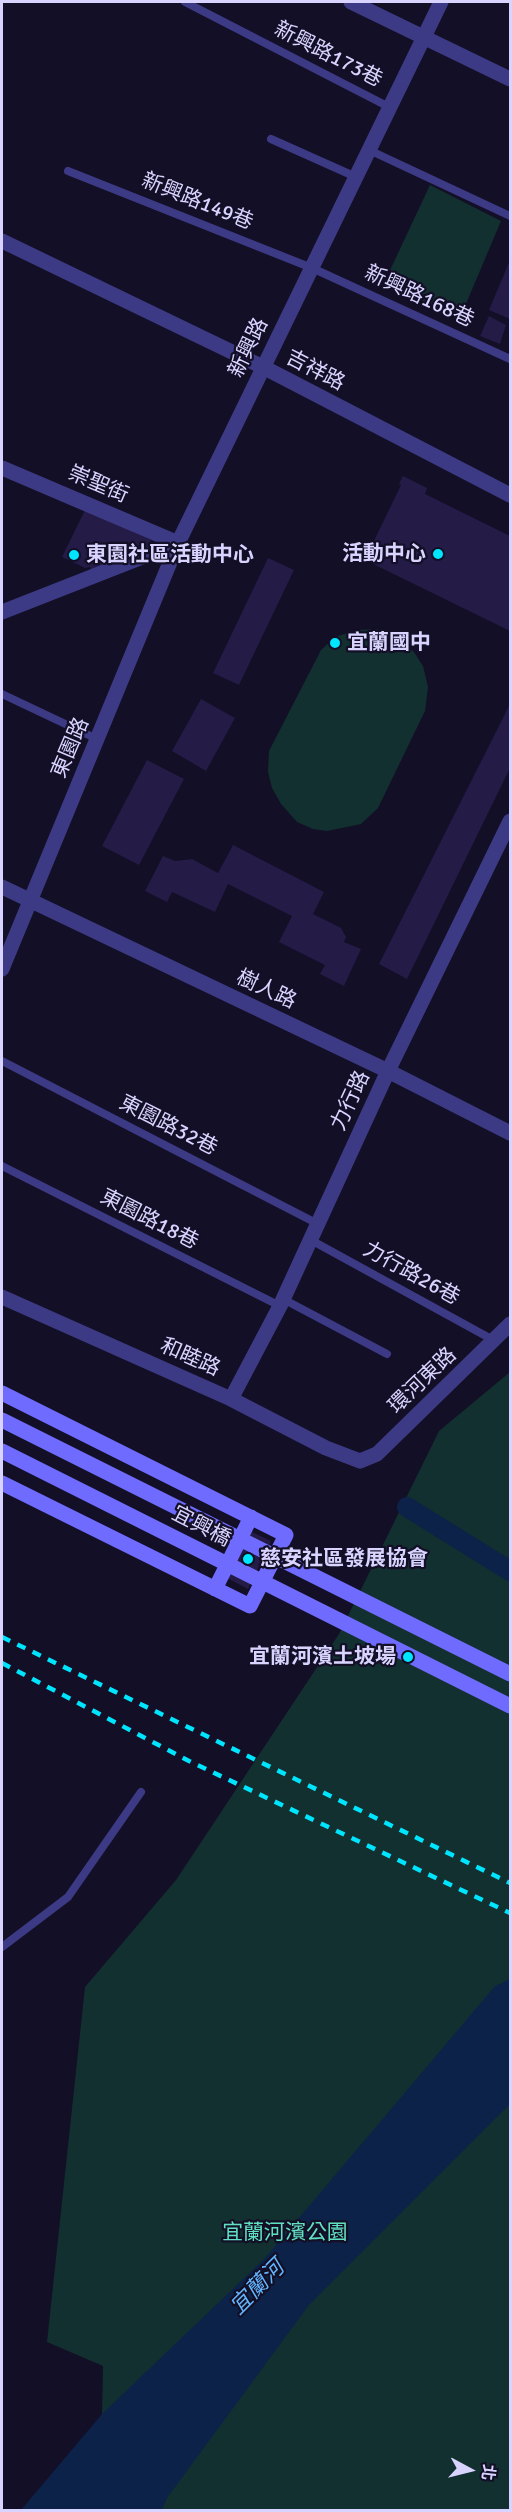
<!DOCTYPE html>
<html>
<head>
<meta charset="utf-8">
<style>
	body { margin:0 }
	#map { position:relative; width:512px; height:2512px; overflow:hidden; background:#130f26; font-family:Signika,"Noto Sans TC",sans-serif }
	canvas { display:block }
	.frame { position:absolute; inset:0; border:3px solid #d9d4ff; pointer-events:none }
	.north { position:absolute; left:440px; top:2440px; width:60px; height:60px; -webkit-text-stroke:4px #130f26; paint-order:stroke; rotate:97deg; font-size:16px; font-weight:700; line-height:24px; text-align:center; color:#d9d4ff }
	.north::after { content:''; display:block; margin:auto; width:21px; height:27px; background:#d9d4ff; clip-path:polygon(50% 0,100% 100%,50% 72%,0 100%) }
</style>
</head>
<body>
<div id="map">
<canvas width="512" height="2512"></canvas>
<div class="frame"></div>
<div class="north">北</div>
</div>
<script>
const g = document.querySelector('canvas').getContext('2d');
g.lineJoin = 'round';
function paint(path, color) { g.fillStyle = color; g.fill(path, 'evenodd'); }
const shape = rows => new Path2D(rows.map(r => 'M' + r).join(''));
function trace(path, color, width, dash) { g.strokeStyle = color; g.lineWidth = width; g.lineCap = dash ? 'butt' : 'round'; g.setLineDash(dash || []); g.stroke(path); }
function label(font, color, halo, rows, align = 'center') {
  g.font = font + ' Signika,"Noto Sans TC",sans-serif'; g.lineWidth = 4.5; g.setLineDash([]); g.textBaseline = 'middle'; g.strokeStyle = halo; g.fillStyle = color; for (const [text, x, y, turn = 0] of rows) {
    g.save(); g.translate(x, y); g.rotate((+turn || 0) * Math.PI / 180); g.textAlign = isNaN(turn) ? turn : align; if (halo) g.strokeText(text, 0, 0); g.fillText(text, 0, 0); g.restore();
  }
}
const green = shape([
	[430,185,501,221,460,318,384,283],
	[377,629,399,640,414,652,423,666,428,687,425,711,378,808,361,824,327,831,313,829,297,822,281,804,272,788,268,772,269,751,321,650,335,637,357,630],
	[510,1372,510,2510,100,2510,103,2366,47,2342,85,1987,176,1880,339,1634,439,1431]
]);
const water = shape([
	[510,1979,510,2104,309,2305,167,2498,162,2510,21,2510,102,2414,265,2258,495,1986]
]);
const canal = shape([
	[407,1507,510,1571]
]);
const building = shape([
	[510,260,510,319,489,310],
	[489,316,506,325,500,344,480,336],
	[403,476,427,488,425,494,510,536,510,631,363,559,367,549,370,549,401,485,399,484],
	[85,510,151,540,152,553,92,576,90,567,85,568,62,557],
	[268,558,294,570,239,685,213,673],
	[201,699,235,718,206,771,172,751],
	[510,704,510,768,407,979,379,964],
	[147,760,184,779,139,865,102,846],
	[233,845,324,892,313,914,341,928,346,937,344,942,361,949,344,986,320,974,325,965,279,942,292,916,228,884,215,912,172,892,167,902,145,891,163,856,175,861,192,859,218,873],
	[248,1530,271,1541,248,1589,225,1577]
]);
const lane = shape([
	[185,2,389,107],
	[271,139,356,177],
	[369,150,510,216],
	[68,171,312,268,510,359],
	[2,694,97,739],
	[2,1061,318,1224],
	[2,1166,280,1306],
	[309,1239,495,1341],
	[283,1299,387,1354],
	[2,1947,68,1897,141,1792]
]);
const street = shape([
	[351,2,510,79],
	[2,241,263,367,510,495],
	[2,468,178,543,2,969],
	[2,612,178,543,441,2],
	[2,887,388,1071,510,1133],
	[2,1297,231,1399,326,1448,360,1461,377,1454,510,1324],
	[231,1399,280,1306,388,1071,510,821]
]);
const secondary = shape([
	[2,1393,286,1535,250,1606,2,1483],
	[2,1420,510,1674],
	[2,1451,510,1706],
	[215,1589,251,1517]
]);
const rail = shape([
	[2,1637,510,1883],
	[2,1663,189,1761,510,1913]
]);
const markers = [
	[438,554,6,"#00e5ff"],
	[74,555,6,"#00e5ff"],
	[335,643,6,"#00e5ff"],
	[248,1559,6,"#00e5ff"],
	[408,1657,6,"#00e5ff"]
];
const streetNames = [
	["新興路173巷",328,55,27],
	["新興路149巷",197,202,22],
	["新興路168巷",419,297,25],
	["新興路",249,348,-64],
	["吉祥路",315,371,27],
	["崇聖街",98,485,23],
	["東園路",71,748,-67],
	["樹人路",266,990,25],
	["力行路",351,1101,-65],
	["東園路32巷",168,1126,27],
	["東園路18巷",149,1220,27],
	["力行路26巷",411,1274,29],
	["和睦路",190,1358,24],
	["環河東路",423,1381,-44],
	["宜興橋",201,1527,27]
];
const poiNames = [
	["活動中心",426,554,"right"],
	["東園社區活動中心",86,555],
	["宜蘭國中",347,643],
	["慈安社區發展協會",260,1559],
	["宜蘭河濱土坡場",396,1657,"right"]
];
const parkNames = [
	["宜蘭河濱公園",285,2233]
];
const waterNames = [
	["宜蘭河",258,2288,-45]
];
paint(green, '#12302f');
paint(water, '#0c2248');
trace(canal, '#0c2248', 20);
paint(building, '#241b47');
trace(lane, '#3d3a85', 8);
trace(street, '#3d3a85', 15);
trace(secondary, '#6f6bff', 15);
trace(rail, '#00e5ff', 4.5, [9, 8]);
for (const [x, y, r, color] of markers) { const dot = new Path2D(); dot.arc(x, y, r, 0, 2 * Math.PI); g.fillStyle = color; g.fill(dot); trace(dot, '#130f26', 2); }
label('21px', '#d9d4ff', '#130f26', streetNames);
label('bold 21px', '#d9d4ff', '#130f26', poiNames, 'left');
label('21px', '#5fe0c0', '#130f26', parkNames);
label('italic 22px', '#62b6ff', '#130f26', waterNames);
</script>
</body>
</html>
